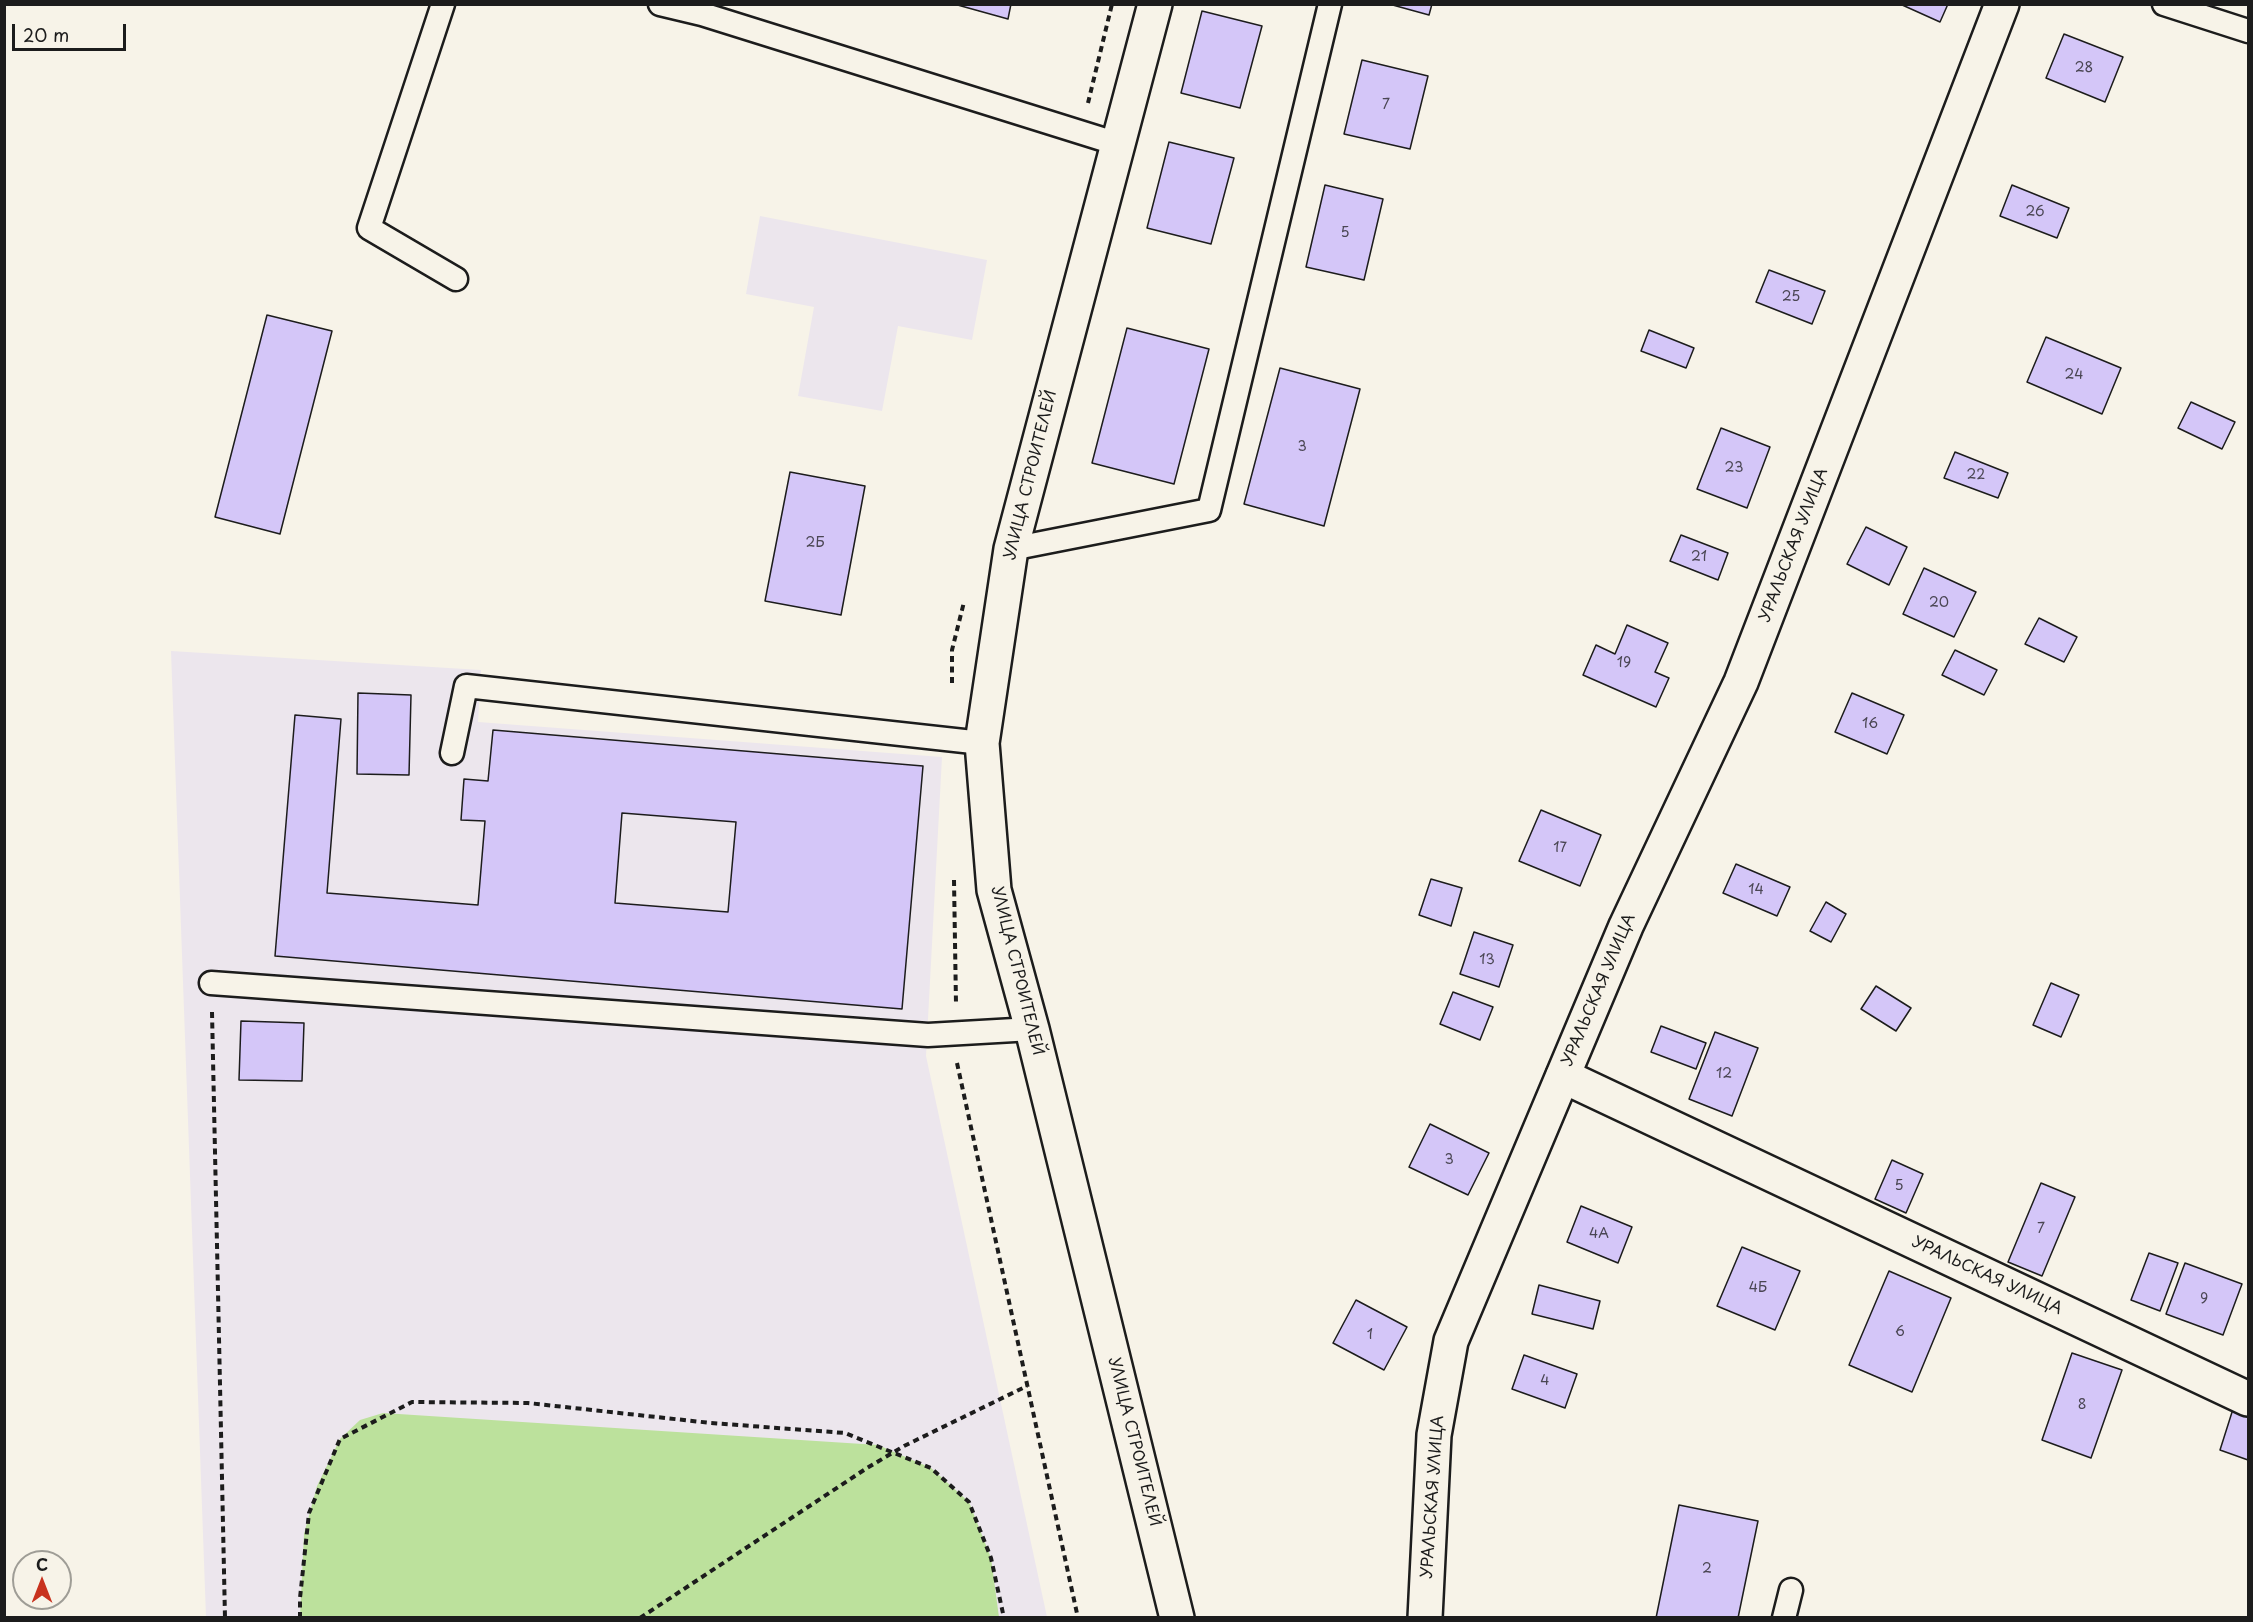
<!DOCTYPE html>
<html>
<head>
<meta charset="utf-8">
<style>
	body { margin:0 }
	#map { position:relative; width:2253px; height:1622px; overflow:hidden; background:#f7f3e8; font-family:"Playpen Sans",sans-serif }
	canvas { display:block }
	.frame { position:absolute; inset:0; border:6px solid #1c1c1c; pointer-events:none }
	.north { position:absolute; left:12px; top:1550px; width:60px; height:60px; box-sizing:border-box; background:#f7f3e8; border:2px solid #9f9d96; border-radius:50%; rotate:0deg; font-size:16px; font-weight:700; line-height:24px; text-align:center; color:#1c1c1c }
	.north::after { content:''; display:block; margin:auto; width:21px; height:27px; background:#c8321e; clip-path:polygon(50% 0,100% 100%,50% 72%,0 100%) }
	.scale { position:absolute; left:12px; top:24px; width:114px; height:27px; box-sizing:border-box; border:3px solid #1c1c1c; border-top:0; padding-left:8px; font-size:18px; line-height:21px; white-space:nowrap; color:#1c1c1c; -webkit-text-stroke:4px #f7f3e8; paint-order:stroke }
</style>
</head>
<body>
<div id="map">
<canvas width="2253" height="1622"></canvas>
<div class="frame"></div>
<div class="north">С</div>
<div class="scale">20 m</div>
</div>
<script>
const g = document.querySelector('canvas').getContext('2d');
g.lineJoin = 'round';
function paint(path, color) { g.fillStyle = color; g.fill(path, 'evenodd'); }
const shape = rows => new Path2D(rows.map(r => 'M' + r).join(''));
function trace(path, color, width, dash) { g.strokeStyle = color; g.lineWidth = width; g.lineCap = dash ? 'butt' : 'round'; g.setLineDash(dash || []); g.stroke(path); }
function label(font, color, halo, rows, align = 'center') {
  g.font = font + ' "Playpen Sans",sans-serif'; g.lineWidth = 5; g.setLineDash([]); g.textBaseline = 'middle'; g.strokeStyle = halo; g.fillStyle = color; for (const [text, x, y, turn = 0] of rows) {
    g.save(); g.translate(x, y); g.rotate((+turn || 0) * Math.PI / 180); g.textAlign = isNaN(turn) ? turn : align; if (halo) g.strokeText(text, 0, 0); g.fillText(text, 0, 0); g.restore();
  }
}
const built = shape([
	[760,216,987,260,972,340,898,326,882,411,798,396,814,307,746,294],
	[171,651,481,670,478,722,942,757,926,1056,1047,1617,206,1617]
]);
const green = shape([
	[383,1413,878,1445,931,1468,969,1502,991,1558,999,1617,300,1617,304,1534,317,1486,340,1439,360,1420]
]);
const building = shape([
	[954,4,1011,4,1008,19,954,4],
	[1389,4,1432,4,1429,15,1389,4],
	[1900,4,1948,4,1940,22,1900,4],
	[1202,11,1262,26,1240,108,1181,93,1202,11],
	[2064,34,2123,57,2105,102,2046,78,2064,34],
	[1362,60,1428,76,1410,149,1344,134,1362,60],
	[1169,142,1234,158,1211,244,1147,228,1169,142],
	[1325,185,1383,199,1364,280,1306,267,1325,185],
	[2012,185,2069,208,2057,238,2000,216,2012,185],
	[1769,270,1825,291,1812,324,1756,302,1769,270],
	[267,315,332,331,280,534,215,517,267,315],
	[1127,328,1209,349,1174,484,1092,463,1127,328],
	[1649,330,1694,348,1686,368,1641,351,1649,330],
	[2046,337,2121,368,2102,414,2027,382,2046,337],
	[1280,368,1360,389,1324,526,1244,504,1280,368],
	[2191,402,2235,422,2222,449,2178,428,2191,402],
	[1721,428,1770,447,1747,508,1697,489,1721,428],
	[1955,452,2008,473,1998,498,1944,478,1955,452],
	[790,472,865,486,841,615,765,601,790,472],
	[1866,527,1907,547,1889,585,1847,564,1866,527],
	[1681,535,1728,553,1718,580,1670,561,1681,535],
	[1924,568,1976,592,1954,637,1903,614,1924,568],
	[2039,618,2077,637,2064,662,2025,644,2039,618],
	[1627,625,1668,643,1655,672,1669,678,1656,707,1583,675,1596,645,1615,654,1627,625],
	[1955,650,1997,670,1984,695,1942,675,1955,650],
	[358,693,411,695,409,775,357,774,358,693],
	[1852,693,1904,715,1887,754,1835,732,1852,693],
	[295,715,341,719,327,893,478,905,485,821,461,820,464,779,488,781,493,730,923,766,902,1009,275,956,295,715],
	[622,813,736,822,728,912,615,903,622,813],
	[1541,810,1601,835,1580,886,1519,861,1541,810],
	[1736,864,1790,887,1777,916,1723,893,1736,864],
	[1431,879,1462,888,1451,926,1419,915,1431,879],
	[1826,902,1846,914,1831,942,1810,931,1826,902],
	[1474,932,1513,945,1499,987,1460,974,1474,932],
	[2051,983,2079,995,2061,1037,2033,1025,2051,983],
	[1876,986,1911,1008,1896,1031,1861,1009,1876,986],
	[1453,992,1493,1007,1480,1040,1440,1024,1453,992],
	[241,1021,304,1023,302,1081,239,1080,241,1021],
	[1661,1026,1706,1043,1696,1069,1651,1052,1661,1026],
	[1715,1032,1758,1048,1732,1116,1689,1099,1715,1032],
	[1430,1124,1489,1153,1468,1195,1409,1167,1430,1124],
	[1892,1160,1923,1174,1906,1213,1875,1199,1892,1160],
	[2041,1183,2075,1197,2042,1276,2008,1262,2041,1183],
	[1581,1206,1632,1227,1618,1263,1567,1242,1581,1206],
	[1742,1247,1800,1271,1775,1330,1717,1306,1742,1247],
	[2149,1253,2178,1263,2160,1311,2131,1300,2149,1253],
	[2185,1263,2242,1284,2223,1335,2166,1314,2185,1263],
	[1889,1271,1951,1298,1912,1392,1849,1365,1889,1271],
	[1539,1285,1600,1301,1593,1329,1532,1314,1539,1285],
	[1356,1300,1407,1327,1384,1370,1333,1343,1356,1300],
	[2072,1353,2122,1370,2091,1458,2042,1440,2072,1353],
	[1524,1355,1577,1374,1565,1408,1512,1389,1524,1355],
	[2233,1409,2248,1414,2248,1460,2220,1450,2233,1409],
	[1679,1505,1758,1521,1738,1618,1656,1618,1679,1505]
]);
const path = shape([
	[1088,103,1112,4],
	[952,683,952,650,964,602],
	[954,880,956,1004],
	[212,1012,225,1618],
	[957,1063,1078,1618],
	[300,1618,300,1598,309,1513,340,1439,412,1402,528,1403,711,1423,845,1433,931,1468,969,1502,991,1558,1004,1618],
	[640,1618,867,1468,904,1446,1027,1386]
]);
const service = shape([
	[443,4,369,228,456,279],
	[660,4,702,14,1118,144],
	[2164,4,2248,31],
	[1011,549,1209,510,1330,4],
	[452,753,466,686,982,743],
	[211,983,928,1035,1032,1029],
	[1784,1618,1791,1590]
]);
const minor = shape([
	[1563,1076,2248,1399]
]);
const tertiary = shape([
	[1155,4,1011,549,982,743,994,890,1032,1029,1177,1618],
	[1425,1618,1434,1435,1451,1341,1626,926,1741,682,2002,4]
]);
const numberNames = [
	["28",2084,68],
	["7",1386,105],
	["26",2035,212],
	["5",1345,233],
	["25",1791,297],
	["24",2074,375],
	["3",1302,447],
	["23",1734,468],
	["22",1976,475],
	["2Б",815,543],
	["21",1699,557],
	["20",1939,603],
	["19",1624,663],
	["16",1870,724],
	["17",1560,848],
	["14",1756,890],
	["13",1487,960],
	["12",1724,1074],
	["3",1449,1160],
	["5",1899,1186],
	["7",2041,1229],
	["4А",1599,1234],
	["4Б",1758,1288],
	["9",2204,1299],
	["6",1900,1332],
	["1",1370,1335],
	["4",1545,1381],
	["8",2082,1405],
	["2",1707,1569]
];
const streetNames = [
	["УЛИЦА СТРОИТЕЛЕЙ",1031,475,-76],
	["УРАЛЬСКАЯ УЛИЦА",1794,545,-69],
	["УЛИЦА СТРОИТЕЛЕЙ",1017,971,76],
	["УРАЛЬСКАЯ УЛИЦА",1599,990,-67],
	["УРАЛЬСКАЯ УЛИЦА",1987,1276,25],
	["УЛИЦА СТРОИТЕЛЕЙ",1134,1442,76],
	["УРАЛЬСКАЯ УЛИЦА",1433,1497,-86]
];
paint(built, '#ece6ed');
paint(green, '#bce19c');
paint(building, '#d4c6f8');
trace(building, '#1c1c1c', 1.5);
trace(service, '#1c1c1c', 27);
trace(minor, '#1c1c1c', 38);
trace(tertiary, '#1c1c1c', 38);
trace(path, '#1c1c1c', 4, [6, 4.5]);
trace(service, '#f7f3e8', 22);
trace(minor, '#f7f3e8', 33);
trace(tertiary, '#f7f3e8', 33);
label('14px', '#4a4653', null, numberNames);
label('16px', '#1c1c1c', '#f7f3e8', streetNames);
</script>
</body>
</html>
